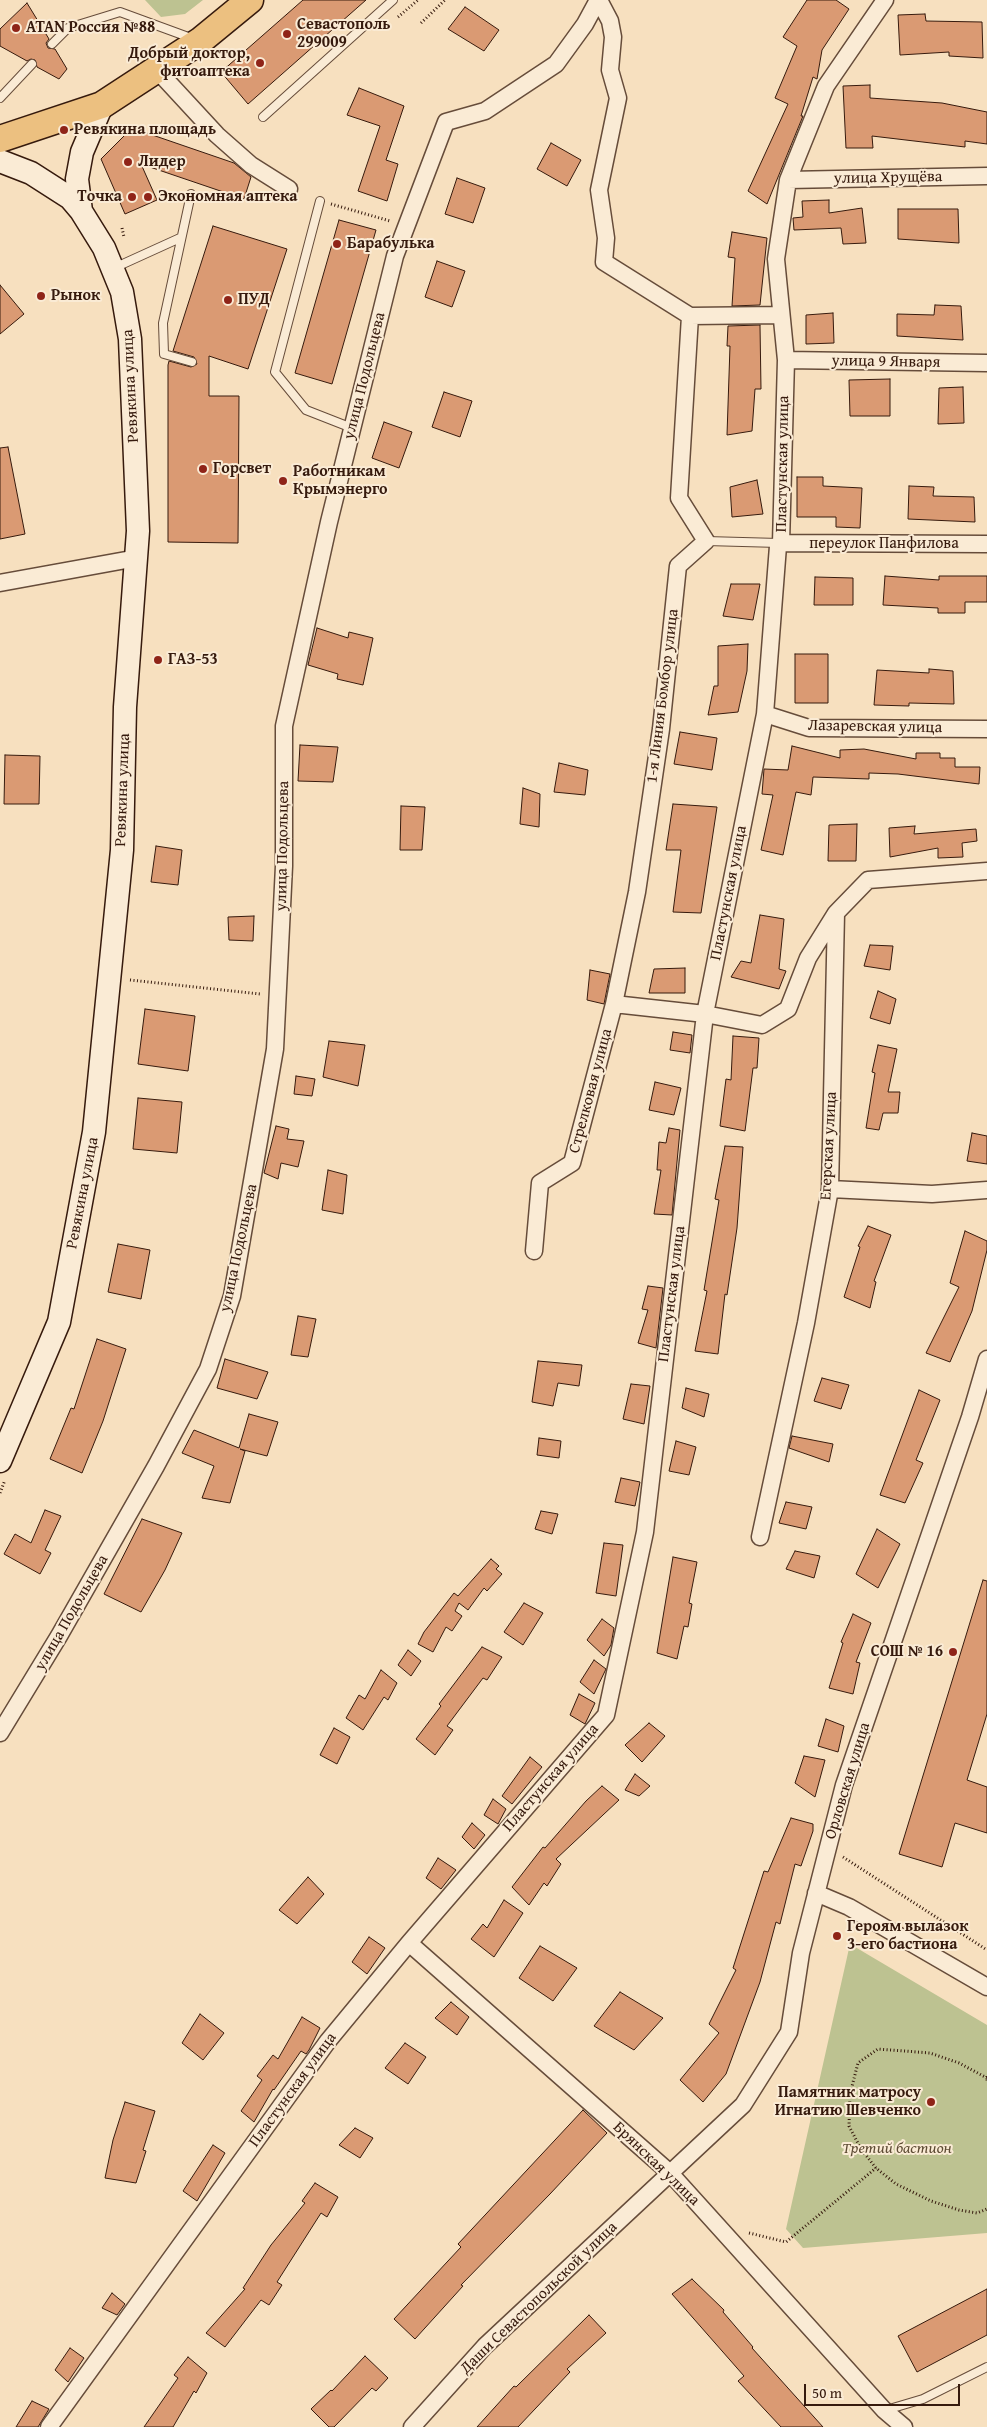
<!DOCTYPE html>
<html>
<head>
<meta charset="utf-8">
<style>
	body { margin:0 }
	#map { position:relative; width:987px; height:2427px; overflow:hidden; background:#f7e0bf; font-family:"Gentium Book Plus",serif }
	canvas { display:block }
	.scale { position:absolute; left:804px; top:2384px; width:156px; height:22px; box-sizing:border-box; border:2px solid #361a0d; border-top:0; padding-left:6px; font-size:15px; line-height:18px; white-space:nowrap; color:#361a0d; -webkit-text-stroke:4px #faebd5; paint-order:stroke }
</style>
</head>
<body>
<div id="map">
<canvas width="987" height="2427"></canvas>
<div class="scale">50 m</div>
</div>
<script>
const g = document.querySelector('canvas').getContext('2d');
g.lineJoin = 'round';
function paint(path, color) { g.fillStyle = color; g.fill(path, 'evenodd'); }
const shape = rows => new Path2D(rows.map(r => 'M' + r).join(''));
function trace(path, color, width, dash) { g.strokeStyle = color; g.lineWidth = width; g.lineCap = dash ? 'butt' : 'round'; g.setLineDash(dash || []); g.stroke(path); }
function label(font, color, halo, rows, align = 'center') {
  g.font = font + ' "Gentium Book Plus",serif'; g.lineWidth = 4; g.setLineDash([]); g.textBaseline = 'middle'; g.strokeStyle = halo; g.fillStyle = color; for (const [text, x, y, turn = 0] of rows) {
    g.save(); g.translate(x, y); g.rotate((+turn || 0) * Math.PI / 180); g.textAlign = isNaN(turn) ? turn : align; if (halo) g.strokeText(text, 0, 0); g.fillText(text, 0, 0); g.restore();
  }
}
const green = shape([
	[131,0,203,0,185,14,161,17,145,0],
	[850,1944,987,2025,987,2233,803,2248,786,2229]
]);
const building = shape([
	[303,0,366,0,248,104,221,72,303,0],
	[807,0,836,0,849,9,822,50,817,79,813,77,801,116,803,116,767,204,748,191,788,104,775,98,797,46,783,37,807,0],
	[27,3,49,39,46,43,48,48,55,49,67,69,59,79,37,67,35,60,31,59,27,61,0,46,0,29,27,3],
	[465,7,499,30,484,51,448,29,465,7],
	[925,14,926,21,982,22,983,58,949,56,949,52,900,55,898,15,925,14],
	[870,85,870,98,942,103,987,112,987,144,965,141,965,147,872,136,873,148,846,148,843,86,870,85],
	[359,88,404,106,386,160,398,164,387,201,358,191,380,126,347,115,359,88],
	[132,128,234,163,251,177,244,199,141,164,157,200,125,214,101,159,132,128],
	[551,143,581,160,567,186,537,169,551,143],
	[457,178,485,188,473,223,445,214,457,178],
	[829,200,829,213,862,208,866,243,843,244,841,228,794,230,793,218,803,217,802,201,829,200],
	[898,209,958,209,959,243,898,239,898,209],
	[339,220,376,230,332,384,295,373,339,220],
	[213,226,287,249,248,369,209,356,209,396,239,396,238,543,168,542,168,365,169,361,191,367,197,364,194,357,173,351,213,226],
	[732,232,767,238,760,305,732,306,735,258,728,257,732,232],
	[437,261,465,271,452,307,425,297,437,261],
	[0,285,24,314,0,334,0,285],
	[935,305,961,306,963,340,897,336,897,314,934,315,935,305],
	[833,313,834,343,806,344,806,315,833,313],
	[760,325,761,389,755,389,752,431,727,435,730,346,727,346,728,326,760,325],
	[890,379,890,416,850,416,849,380,890,379],
	[963,387,964,423,938,424,939,388,963,387],
	[444,392,472,401,460,437,432,427,444,392],
	[384,422,412,432,399,468,372,458,384,422],
	[8,447,25,534,0,539,0,448,8,447],
	[797,477,823,477,823,486,862,488,860,528,836,527,836,517,797,517,797,477],
	[757,480,763,514,732,517,730,487,757,480],
	[909,486,934,487,933,496,974,497,975,522,908,519,909,486],
	[885,576,939,580,939,576,987,576,987,602,965,602,965,613,938,613,938,608,883,605,885,576],
	[815,577,853,578,853,605,814,605,815,577],
	[731,584,760,584,753,620,723,616,731,584],
	[317,628,348,638,349,632,373,638,363,685,337,679,338,674,308,665,317,628],
	[748,644,747,671,738,712,708,715,714,686,718,686,718,646,748,644],
	[795,654,828,654,828,703,795,703,795,654],
	[929,669,953,671,954,704,909,703,909,706,874,705,877,670,929,673,929,669],
	[680,732,717,738,712,770,674,764,680,732],
	[300,745,338,747,333,782,298,781,300,745],
	[792,746,840,758,840,750,864,749,916,759,916,753,940,753,940,758,955,758,955,767,980,767,979,784,898,774,869,773,869,779,813,777,811,795,796,792,783,855,761,850,773,795,762,794,764,769,788,770,792,746],
	[5,755,40,756,39,804,4,804,5,755],
	[559,763,588,770,585,795,554,792,559,763],
	[523,788,540,794,539,827,520,824,523,788],
	[673,804,717,807,701,913,673,912,681,850,666,850,673,804],
	[401,806,425,807,422,850,400,850,401,806],
	[857,824,856,861,828,861,829,825,857,824],
	[915,826,914,834,976,829,977,841,962,843,963,857,938,858,938,848,890,857,889,828,915,826],
	[156,846,182,850,178,885,151,882,156,846],
	[760,915,784,919,779,969,786,971,779,989,731,977,741,961,751,963,760,915],
	[254,916,253,941,229,940,228,917,254,916],
	[870,945,893,946,890,970,864,966,870,945],
	[685,968,685,993,649,993,654,969,685,968],
	[590,970,610,974,604,1004,587,1000,590,970],
	[878,991,896,999,890,1024,870,1018,878,991],
	[145,1009,195,1016,188,1071,138,1064,145,1009],
	[673,1032,692,1035,690,1053,670,1050,673,1032],
	[733,1036,759,1038,757,1068,753,1068,745,1131,720,1126,726,1079,731,1080,733,1036],
	[329,1041,365,1045,358,1086,323,1077,329,1041],
	[878,1045,897,1049,888,1092,900,1092,898,1113,883,1113,879,1130,866,1128,875,1073,872,1072,878,1045],
	[296,1076,315,1079,312,1096,294,1094,296,1076],
	[655,1082,681,1088,674,1115,649,1110,655,1082],
	[138,1098,182,1102,177,1153,133,1149,138,1098],
	[276,1126,289,1129,287,1139,304,1141,298,1167,281,1163,278,1179,264,1173,276,1126],
	[669,1128,680,1130,672,1215,654,1214,661,1170,657,1170,659,1142,666,1143,669,1128],
	[972,1133,987,1136,987,1164,967,1161,972,1133],
	[725,1146,743,1147,737,1228,727,1295,725,1294,718,1354,695,1351,707,1291,704,1290,719,1200,715,1199,725,1146],
	[328,1170,347,1175,343,1214,322,1210,328,1170],
	[868,1226,891,1235,874,1281,876,1282,870,1308,844,1297,860,1247,858,1246,868,1226],
	[965,1231,987,1241,987,1250,972,1311,950,1362,926,1353,959,1287,950,1283,965,1231],
	[118,1244,150,1250,141,1299,108,1292,118,1244],
	[648,1286,663,1288,656,1348,638,1343,648,1310,642,1309,648,1286],
	[298,1316,316,1319,308,1357,291,1355,298,1316],
	[97,1339,126,1349,103,1421,82,1473,50,1459,71,1408,74,1409,97,1339],
	[225,1359,268,1372,257,1399,217,1388,225,1359],
	[538,1361,582,1365,579,1386,558,1383,553,1406,532,1402,538,1361],
	[822,1378,849,1385,841,1409,814,1401,822,1378],
	[631,1384,650,1386,644,1424,623,1419,631,1384],
	[686,1388,709,1394,704,1417,682,1408,686,1388],
	[919,1390,940,1400,916,1460,923,1463,905,1503,880,1495,919,1390],
	[249,1414,278,1422,267,1456,240,1449,245,1451,230,1503,202,1498,214,1466,182,1453,194,1430,239,1448,249,1414],
	[792,1436,833,1444,829,1462,789,1448,792,1436],
	[539,1438,561,1441,559,1458,537,1455,539,1438],
	[676,1441,696,1447,689,1475,669,1471,676,1441],
	[621,1478,640,1482,635,1506,615,1502,621,1478],
	[786,1502,812,1507,806,1529,779,1523,786,1502],
	[45,1510,61,1516,45,1550,51,1553,40,1574,4,1554,15,1534,31,1543,45,1510],
	[541,1511,558,1514,552,1534,535,1529,541,1511],
	[142,1519,182,1533,165,1570,141,1612,104,1594,142,1519],
	[877,1529,900,1544,878,1588,856,1574,877,1529],
	[604,1543,623,1545,616,1596,596,1593,604,1543],
	[795,1551,820,1556,814,1578,786,1569,795,1551],
	[673,1557,697,1562,689,1603,692,1604,688,1627,684,1626,677,1659,657,1653,673,1557],
	[491,1559,499,1566,496,1569,502,1574,487,1591,484,1588,468,1610,459,1603,455,1611,462,1616,452,1631,446,1627,433,1652,418,1644,424,1632,454,1593,458,1596,491,1559],
	[983,1580,987,1581,987,1714,967,1780,987,1787,987,1833,955,1823,942,1867,899,1854,983,1580],
	[524,1603,543,1613,523,1645,504,1632,524,1603],
	[853,1614,871,1623,856,1662,860,1663,853,1694,829,1688,843,1643,841,1642,853,1614],
	[602,1619,614,1628,611,1645,604,1656,587,1640,602,1619],
	[482,1647,502,1657,487,1680,483,1678,447,1726,453,1730,435,1755,416,1739,441,1706,439,1704,482,1647],
	[408,1650,421,1661,411,1676,398,1665,408,1650],
	[594,1660,606,1669,594,1694,580,1682,594,1660],
	[381,1670,397,1683,388,1700,384,1697,363,1730,346,1718,359,1695,365,1699,381,1670],
	[579,1694,595,1703,585,1724,570,1715,579,1694],
	[826,1719,844,1726,838,1752,818,1746,826,1719],
	[649,1723,665,1736,642,1762,625,1745,649,1723],
	[334,1728,350,1737,337,1764,320,1755,334,1728],
	[804,1756,825,1760,815,1797,795,1783,804,1756],
	[530,1757,542,1767,512,1804,502,1796,530,1757],
	[635,1774,650,1786,639,1796,625,1790,635,1774],
	[602,1786,619,1800,556,1859,561,1864,547,1886,544,1883,529,1905,512,1887,543,1847,545,1848,586,1801,602,1786],
	[493,1799,506,1809,498,1824,484,1815,493,1799],
	[791,1818,813,1824,813,1831,801,1866,795,1864,780,1924,776,1922,760,1982,726,2074,703,2102,680,2080,719,2033,709,2024,736,1970,733,1968,764,1871,768,1872,791,1818],
	[472,1823,485,1835,474,1849,462,1837,472,1823],
	[438,1858,456,1870,441,1889,426,1878,438,1858],
	[308,1877,324,1894,297,1924,279,1910,308,1877],
	[504,1900,523,1913,494,1957,471,1939,483,1924,487,1928,504,1900],
	[369,1937,385,1948,367,1974,352,1962,369,1937],
	[540,1946,577,1968,553,2001,519,1978,540,1946],
	[620,1992,663,2018,634,2050,594,2026,620,1992],
	[451,2002,469,2017,457,2035,435,2018,451,2002],
	[200,2014,224,2033,203,2060,182,2043,200,2014],
	[302,2017,320,2028,309,2050,306,2054,301,2051,274,2090,273,2089,254,2122,241,2111,262,2080,257,2076,273,2055,278,2059,302,2017],
	[405,2043,426,2057,408,2084,385,2068,405,2043],
	[125,2102,155,2111,143,2150,146,2151,136,2183,105,2178,113,2140,125,2102],
	[583,2110,607,2133,550,2194,461,2285,463,2286,415,2339,394,2319,461,2247,458,2244,583,2110],
	[355,2128,373,2138,360,2158,339,2145,355,2128],
	[213,2145,225,2153,197,2201,183,2191,213,2145],
	[315,2183,338,2197,327,2217,321,2213,277,2282,282,2285,269,2305,261,2300,225,2347,206,2333,245,2289,243,2288,271,2245,305,2203,302,2201,315,2183],
	[692,2279,724,2310,723,2312,753,2347,752,2348,823,2427,781,2427,738,2381,744,2376,672,2294,692,2279],
	[987,2289,987,2335,917,2372,898,2336,987,2289],
	[112,2293,125,2304,117,2315,102,2308,112,2293],
	[589,2315,606,2333,567,2369,570,2372,518,2427,477,2427,514,2386,516,2387,589,2315],
	[70,2348,84,2358,68,2382,55,2370,70,2348],
	[365,2356,388,2378,376,2391,372,2388,334,2427,329,2427,311,2409,331,2390,332,2391,365,2356],
	[188,2357,207,2373,196,2393,194,2391,173,2427,144,2427,178,2378,174,2375,188,2357],
	[32,2401,49,2409,38,2427,16,2427,32,2401]
]);
const path = shape([
	[398,17,418,0],
	[421,23,445,0],
	[331,204,390,221],
	[122,228,124,237],
	[130,980,260,994],
	[0,1493,5,1480],
	[843,1857,987,1950],
	[987,2076,987,2083],
	[987,2078,959,2063,930,2053,878,2049,858,2063,850,2094,849,2126,861,2149,876,2168,896,2184,931,2201,959,2210,977,2213,987,2209],
	[749,2233,786,2242,876,2168]
]);
const lane = shape([
	[52,44,68,28,120,12,191,38],
	[0,98,32,64],
	[263,117,393,0],
	[191,194,163,323,164,354,192,362],
	[320,201,275,372,306,410,352,428],
	[114,268,180,238],
	[706,541,779,543],
	[886,2410,923,2399,987,2367]
]);
const street = shape([
	[599,0,610,21,613,37,610,70,618,98,599,190,606,238,604,262,690,316,781,315],
	[156,69,217,135,251,165,289,189],
	[788,180,987,176],
	[690,316,679,498,706,541,678,566,661,729,637,892,614,1004,705,1014,762,1025,788,1009,808,958,836,913],
	[786,360,987,363],
	[781,543,987,544],
	[0,583,137,558],
	[765,714,809,728,987,729],
	[830,1189,932,1194,987,1190],
	[534,1251,540,1183,572,1163,614,1004],
	[760,1537,806,1323,830,1189,836,913,868,880,987,871],
	[0,1733,59,1636,156,1466,208,1369,232,1296,275,1049,284,866,284,726,329,522,395,256,446,122,485,111,556,64,585,24,598,0],
	[816,1893,849,1907,987,1987],
	[409,1943,670,2173,884,2410,904,2427],
	[49,2427,328,2041,409,1943,606,1715,645,1532,705,1014,765,714,778,546,781,543,786,360,776,259,788,180,826,86,885,0],
	[412,2427,485,2346,743,2105,789,2032,801,1953,844,1785,970,1417,987,1359]
]);
const secondary = shape([
	[0,161,31,173,70,198,81,211,104,248,122,292,130,339,138,531,125,707,122,850,94,1132,59,1322,0,1461],
	[81,211,77,179,82,152,102,105]
]);
const primary = shape([
	[0,139,102,105,200,41,250,0]
]);
const markers = [
	[16,28,5,"#8f2418"],
	[287,34,5,"#8f2418"],
	[260,63,5,"#8f2418"],
	[64,130,5,"#8f2418"],
	[128,162,5,"#8f2418"],
	[132,197,5,"#8f2418"],
	[148,197,5,"#8f2418"],
	[337,244,5,"#8f2418"],
	[41,296,5,"#8f2418"],
	[228,300,5,"#8f2418"],
	[203,469,5,"#8f2418"],
	[283,481,5,"#8f2418"],
	[158,660,5,"#8f2418"],
	[953,1652,5,"#8f2418"],
	[837,1936,5,"#8f2418"],
	[931,2102,5,"#8f2418"]
];
const poiNames = [
	["Севастополь",297,25],
	["299009",297,43],
	["ATAN Россия №88",26,28],
	["Добрый доктор,",250,54,"right"],
	["фитоаптека",250,72,"right"],
	["Ревякина площадь",74,130],
	["Лидер",138,162],
	["Точка",122,197,"right"],
	["Экономная аптека",158,197],
	["Барабулька",347,244],
	["Рынок",51,296],
	["ПУД",238,300],
	["Горсвет",213,469],
	["Работникам",293,472],
	["Крымэнерго",293,490],
	["ГАЗ-53",168,660],
	["СОШ № 16",943,1652,"right"],
	["Героям вылазок",847,1927],
	["3-его бастиона",847,1945],
	["Памятник матросу",921,2093,"right"],
	["Игнатию Шевченко",921,2111,"right"]
];
const streetNames = [
	["улица Хрущёва",888,178,-1],
	["улица 9 Января",886,362,1],
	["улица Подольцева",365,376,-76],
	["Ревякина улица",131,386,-93],
	["Пластунская улица",783,464,-89],
	["переулок Панфилова",884,544],
	["1-я Линия Бомбор улица",663,696,-83],
	["Лазаревская улица",875,727,1],
	["Ревякина улица",123,790,-88],
	["улица Подольцева",283,846,-89],
	["Пластунская улица",729,893,-79],
	["Стрелковая улица",591,1091,-75],
	["Егерская улица",829,1146,-87],
	["Ревякина улица",83,1193,-79],
	["улица Подольцева",239,1248,-78],
	["Пластунская улица",672,1294,-83],
	["улица Подольцева",72,1613,-60],
	["Пластунская улица",551,1778,-49],
	["Орловская улица",848,1781,-73],
	["Пластунская улица",293,2090,-54],
	["Брянская улица",656,2164,44],
	["Даши Севастопольской улица",539,2298,-44]
];
const parkNames = [
	["Третий бастион",897,2149]
];
paint(green, '#bdc291');
paint(building, '#da9a73');
trace(building, '#361a0d', 1);
trace(lane, '#664c3a', 10);
trace(street, '#664c3a', 19);
trace(secondary, '#361a0d', 25);
trace(primary, '#361a0d', 29);
trace(path, '#361a0d', 3, [1, 2.5]);
trace(lane, '#faebd5', 8);
trace(street, '#faebd5', 16);
trace(secondary, '#faebd5', 22);
trace(primary, '#ecc080', 26);
for (const [x, y, r, color] of markers) { const dot = new Path2D(); dot.arc(x, y, r, 0, 2 * Math.PI); g.fillStyle = color; g.fill(dot); trace(dot, '#faebd5', 2); }
label('bold 16px', '#361a0d', '#faebd5', poiNames, 'left');
label('16px', '#361a0d', '#faebd5', streetNames);
label('italic 16px', '#5e4c35', '#faebd5', parkNames);
</script>
</body>
</html>
